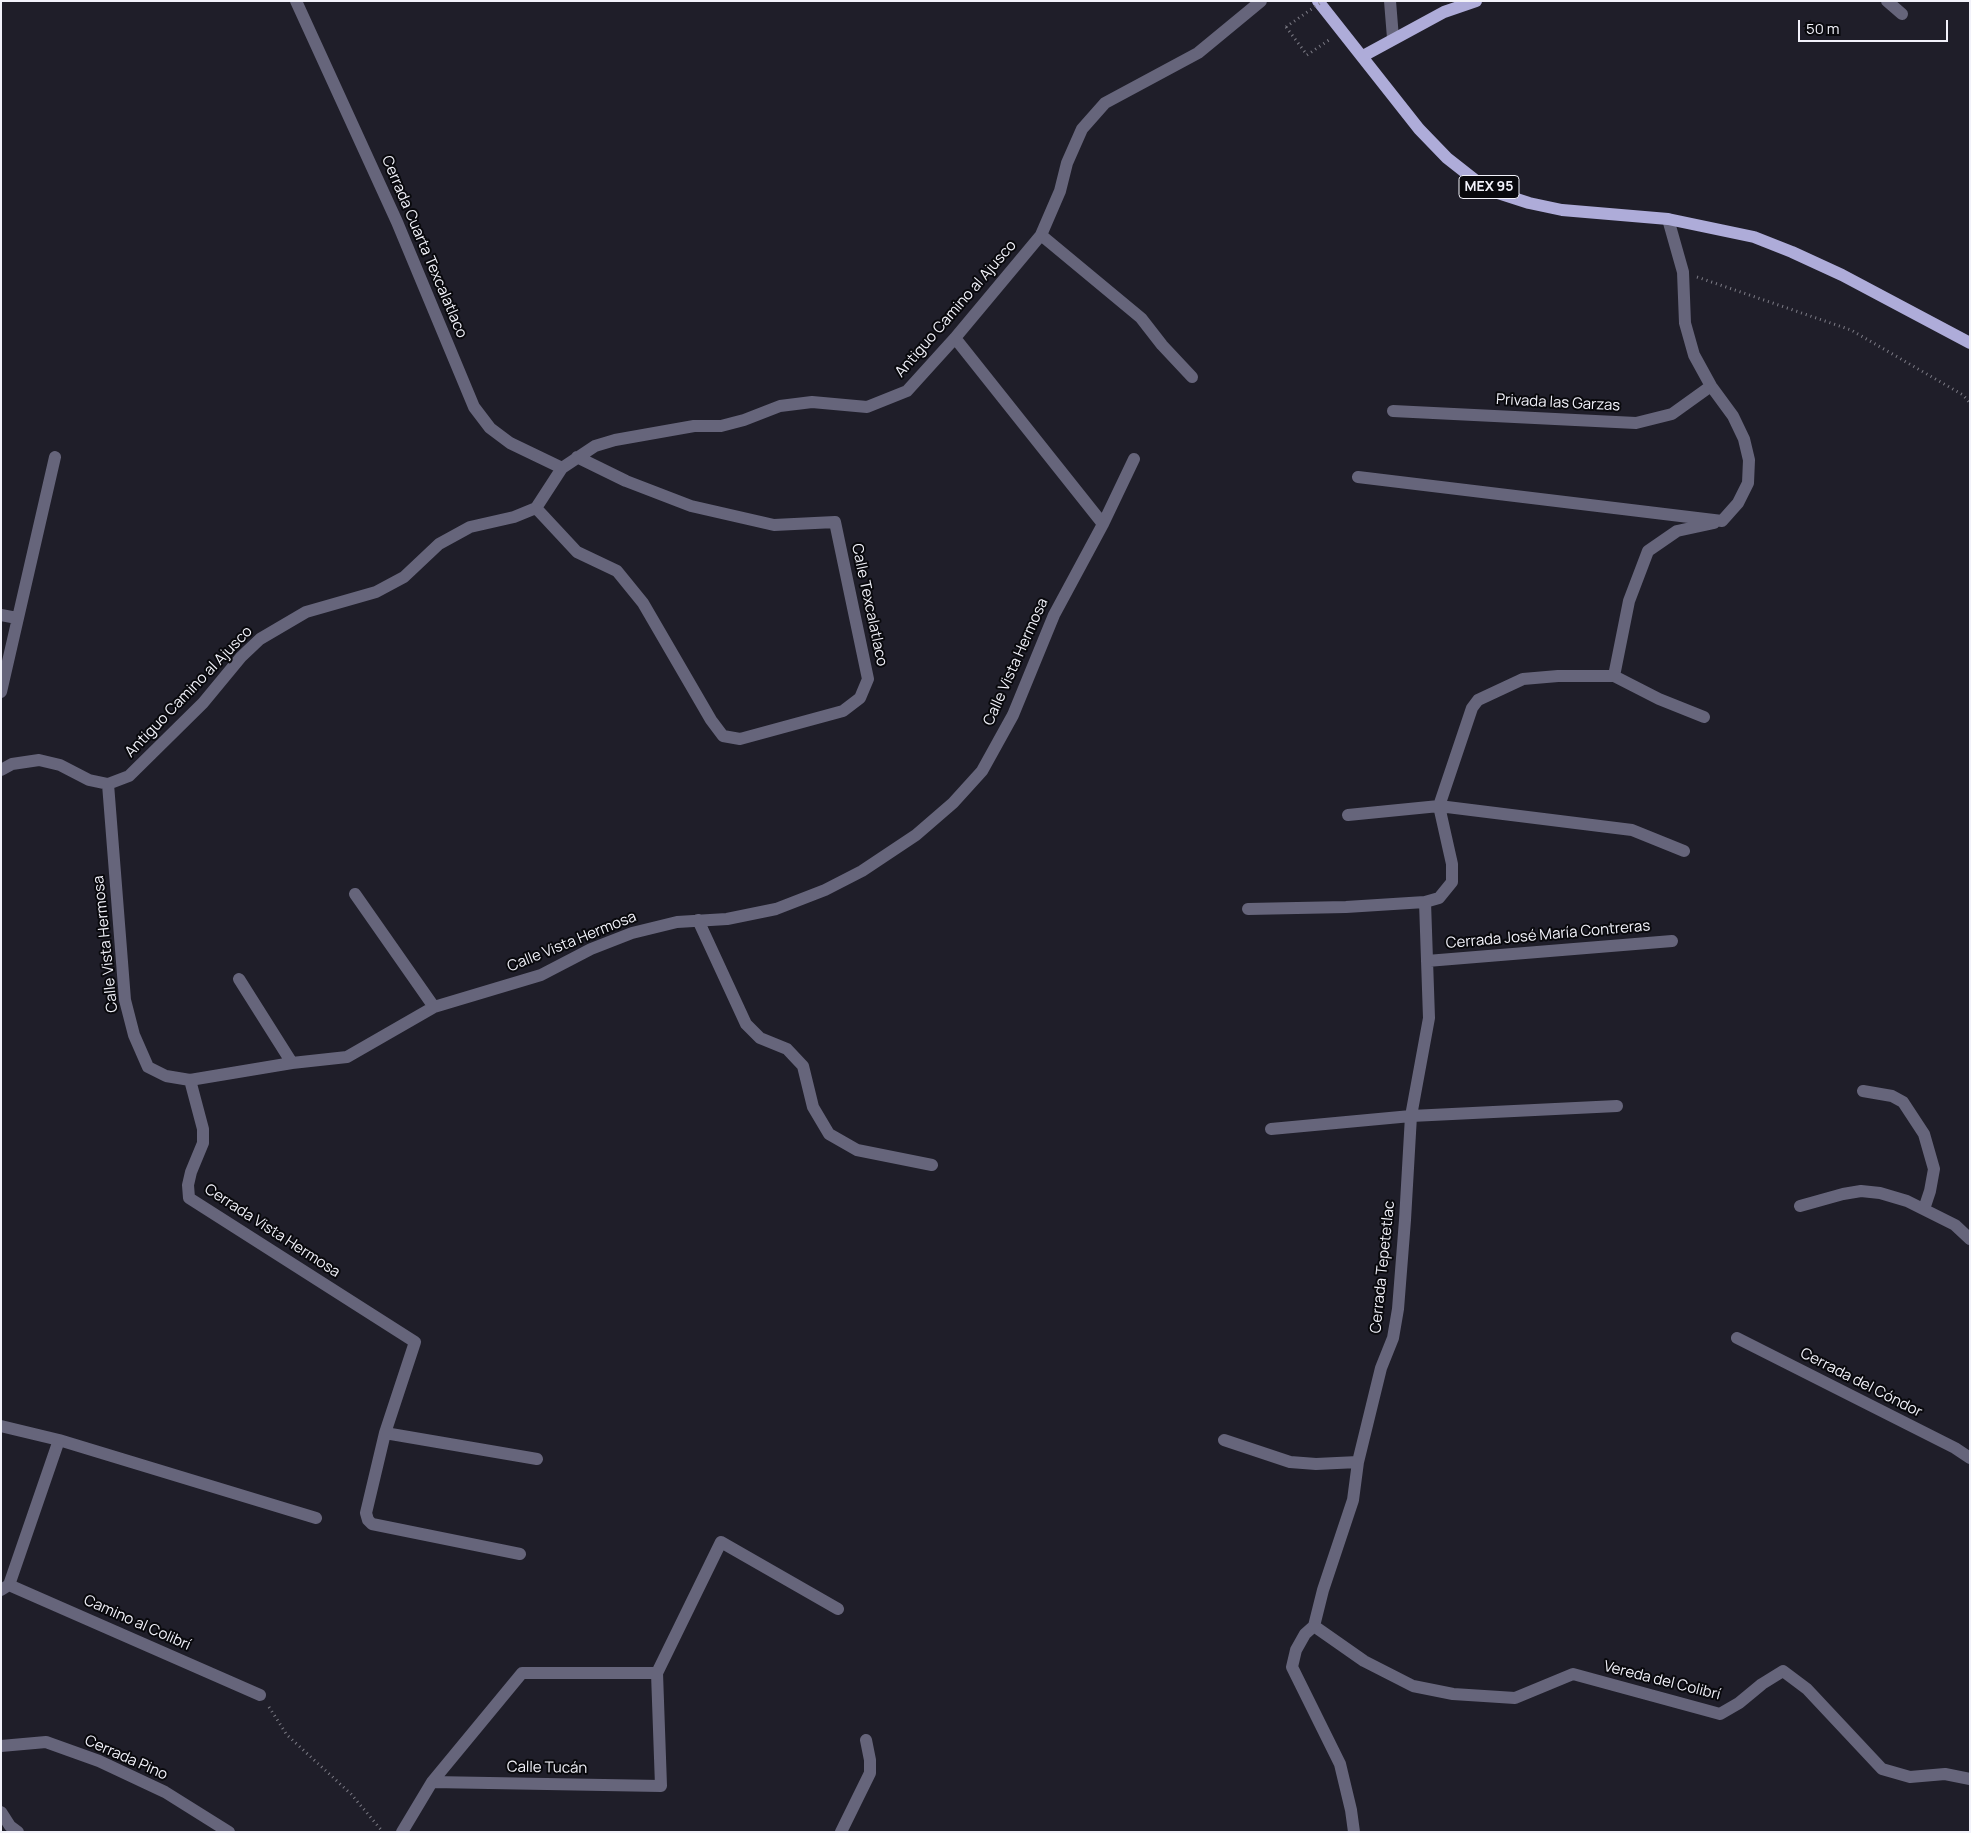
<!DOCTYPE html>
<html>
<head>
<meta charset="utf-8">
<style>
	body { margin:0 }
	#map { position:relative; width:1971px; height:1833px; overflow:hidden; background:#1f1e29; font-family:Manrope,sans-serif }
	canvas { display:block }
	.frame { position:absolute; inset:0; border:2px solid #f2f2fa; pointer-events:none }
	.scale { position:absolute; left:1798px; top:20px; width:150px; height:22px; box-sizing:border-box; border:2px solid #f2f2fa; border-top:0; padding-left:6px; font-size:15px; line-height:18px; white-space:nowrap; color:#f2f2fa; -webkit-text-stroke:4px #09090d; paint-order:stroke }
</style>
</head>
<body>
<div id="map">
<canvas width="1971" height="1833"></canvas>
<div class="frame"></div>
<div class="scale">50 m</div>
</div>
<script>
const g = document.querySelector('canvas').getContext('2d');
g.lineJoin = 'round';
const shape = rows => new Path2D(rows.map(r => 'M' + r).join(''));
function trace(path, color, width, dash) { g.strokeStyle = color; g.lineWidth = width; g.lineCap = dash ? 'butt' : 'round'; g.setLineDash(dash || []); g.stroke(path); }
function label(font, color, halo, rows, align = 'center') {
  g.font = font + ' Manrope,sans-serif'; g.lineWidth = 4; g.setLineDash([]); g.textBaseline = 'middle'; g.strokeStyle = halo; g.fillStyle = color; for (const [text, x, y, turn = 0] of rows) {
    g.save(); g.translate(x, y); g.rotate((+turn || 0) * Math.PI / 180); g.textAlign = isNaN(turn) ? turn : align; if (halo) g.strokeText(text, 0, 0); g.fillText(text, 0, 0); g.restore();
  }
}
const path = shape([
	[1286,27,1307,55,1329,40],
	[1697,277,1851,330,1963,395,1970,403],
	[269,1707,287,1735,351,1794,383,1832]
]);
const minor = shape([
	[296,1,397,222,474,407,490,428,510,443,562,468],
	[1390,1,1393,38],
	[1887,1,1902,14],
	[1041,235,1141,318,1162,345,1192,377],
	[955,338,1103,524],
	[1393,411,1636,423,1672,414,1711,386],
	[1358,477,1722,521,1738,503,1748,483,1749,460,1744,439,1733,416,1711,386,1694,355,1685,323,1683,272,1668,219],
	[536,508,577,552,617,571,643,603,711,720,723,736,740,739,843,711,860,698,868,679,835,522,774,525,691,506,626,481,577,457],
	[1,615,17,618],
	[1614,676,1629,601,1648,551,1677,531,1714,523],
	[1,692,55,457],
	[1,770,12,764,39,760,60,765,89,780,108,784,129,776,203,703,241,657,260,639,306,612,376,592,404,577,439,544,470,527,514,517,536,508,562,468,595,446,615,440,694,426,721,426,744,420,780,406,812,402,867,407,907,391,955,338,1041,235,1060,191,1067,163,1082,129,1105,103,1198,53,1261,1],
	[108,784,125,1000,134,1035,148,1067,166,1076,190,1080,292,1063,347,1057,434,1007,541,975,591,949,632,933,677,922,727,919,776,909,825,890,862,871,916,835,953,803,982,771,1013,715,1054,615,1103,524,1134,459],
	[1348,815,1439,806,1632,830,1684,851],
	[355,894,434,1007],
	[1248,909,1346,907,1425,902,1439,898,1452,882,1452,864,1439,806,1472,708,1478,700,1523,679,1558,676,1614,676,1659,699,1704,717],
	[698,920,746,1024,760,1038,787,1049,803,1066,813,1107,829,1134,857,1150,932,1165],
	[1427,961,1672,941],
	[239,979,292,1063],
	[190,1080,203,1129,203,1143,191,1172,188,1185,189,1198,415,1342,385,1433,366,1513,368,1520,372,1524,520,1554],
	[1863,1091,1892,1096,1903,1102,1924,1134,1934,1169,1930,1191,1924,1209],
	[1271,1129,1411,1116,1617,1106],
	[1800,1206,1843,1194,1861,1191,1880,1193,1907,1201,1955,1225,1970,1239],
	[1737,1338,1955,1448,1970,1458],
	[1,1426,59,1440],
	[385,1433,537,1459],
	[1224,1440,1290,1462,1316,1464,1358,1462],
	[9,1585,59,1440,316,1518],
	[1,1590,9,1585,260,1695],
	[1314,1626,1364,1661,1413,1686,1453,1694,1515,1698,1573,1674,1720,1714,1739,1703,1762,1684,1783,1671,1807,1689,1882,1769,1910,1777,1945,1774,1970,1779],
	[1314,1626,1323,1590,1353,1500,1358,1462,1381,1368,1393,1338,1398,1309,1405,1220,1411,1116,1429,1018,1425,902],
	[1314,1626,1305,1634,1296,1650,1292,1667,1340,1764,1351,1810,1354,1832],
	[1,1746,46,1742,99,1761,165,1792,229,1832],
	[432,1782,661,1786,657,1673,721,1542,838,1609],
	[1,1812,10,1826,18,1832],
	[402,1832,432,1782,522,1673,657,1673],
	[841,1832,870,1773,870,1760,866,1740]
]);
const major = shape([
	[1318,1,1419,129,1447,158,1475,180,1498,193,1529,203,1562,210,1668,219,1754,237,1792,252,1842,275,1970,343],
	[1363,56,1444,12,1476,1]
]);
const pathBridge = shape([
	[1286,27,1323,1]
]);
const shields = [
	[1489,187,60]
];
const shieldNames = [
	["MEX 95",1489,187]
];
const streetNames = [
	["Cerrada Cuarta Texcalatlaco",424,247,67],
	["Antiguo Camino al Ajusco",956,309,-49],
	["Privada las Garzas",1558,403,3],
	["Calle Texcalatlaco",869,605,78],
	["Calle Vista Hermosa",1016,662,-66],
	["Antiguo Camino al Ajusco",189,692,-46],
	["Cerrada José María Contreras",1548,935,-5],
	["Calle Vista Hermosa",572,942,-22],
	["Calle Vista Hermosa",106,944,-96],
	["Cerrada Vista Hermosa",272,1231,33],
	["Cerrada Tepetetlac",1383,1267,-84],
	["Cerrada del Cóndor",1861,1383,27],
	["Camino al Colibrí",137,1623,24],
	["Vereda del Colibrí",1662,1681,14],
	["Cerrada Pino",126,1758,24],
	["Calle Tucán",547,1768,1]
];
trace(path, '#7d7c86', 3, [1, 4]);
trace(minor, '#66657b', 12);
trace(major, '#aeacd9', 12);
trace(pathBridge, '#7d7c86', 3, [1, 4]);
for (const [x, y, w] of shields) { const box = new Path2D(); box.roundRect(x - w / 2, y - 11.5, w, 23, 4); g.fillStyle = '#09090d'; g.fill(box); trace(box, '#f2f2fa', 1); }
label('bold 14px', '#f2f2fa', null, shieldNames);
label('15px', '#f2f2fa', '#09090d', streetNames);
</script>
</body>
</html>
